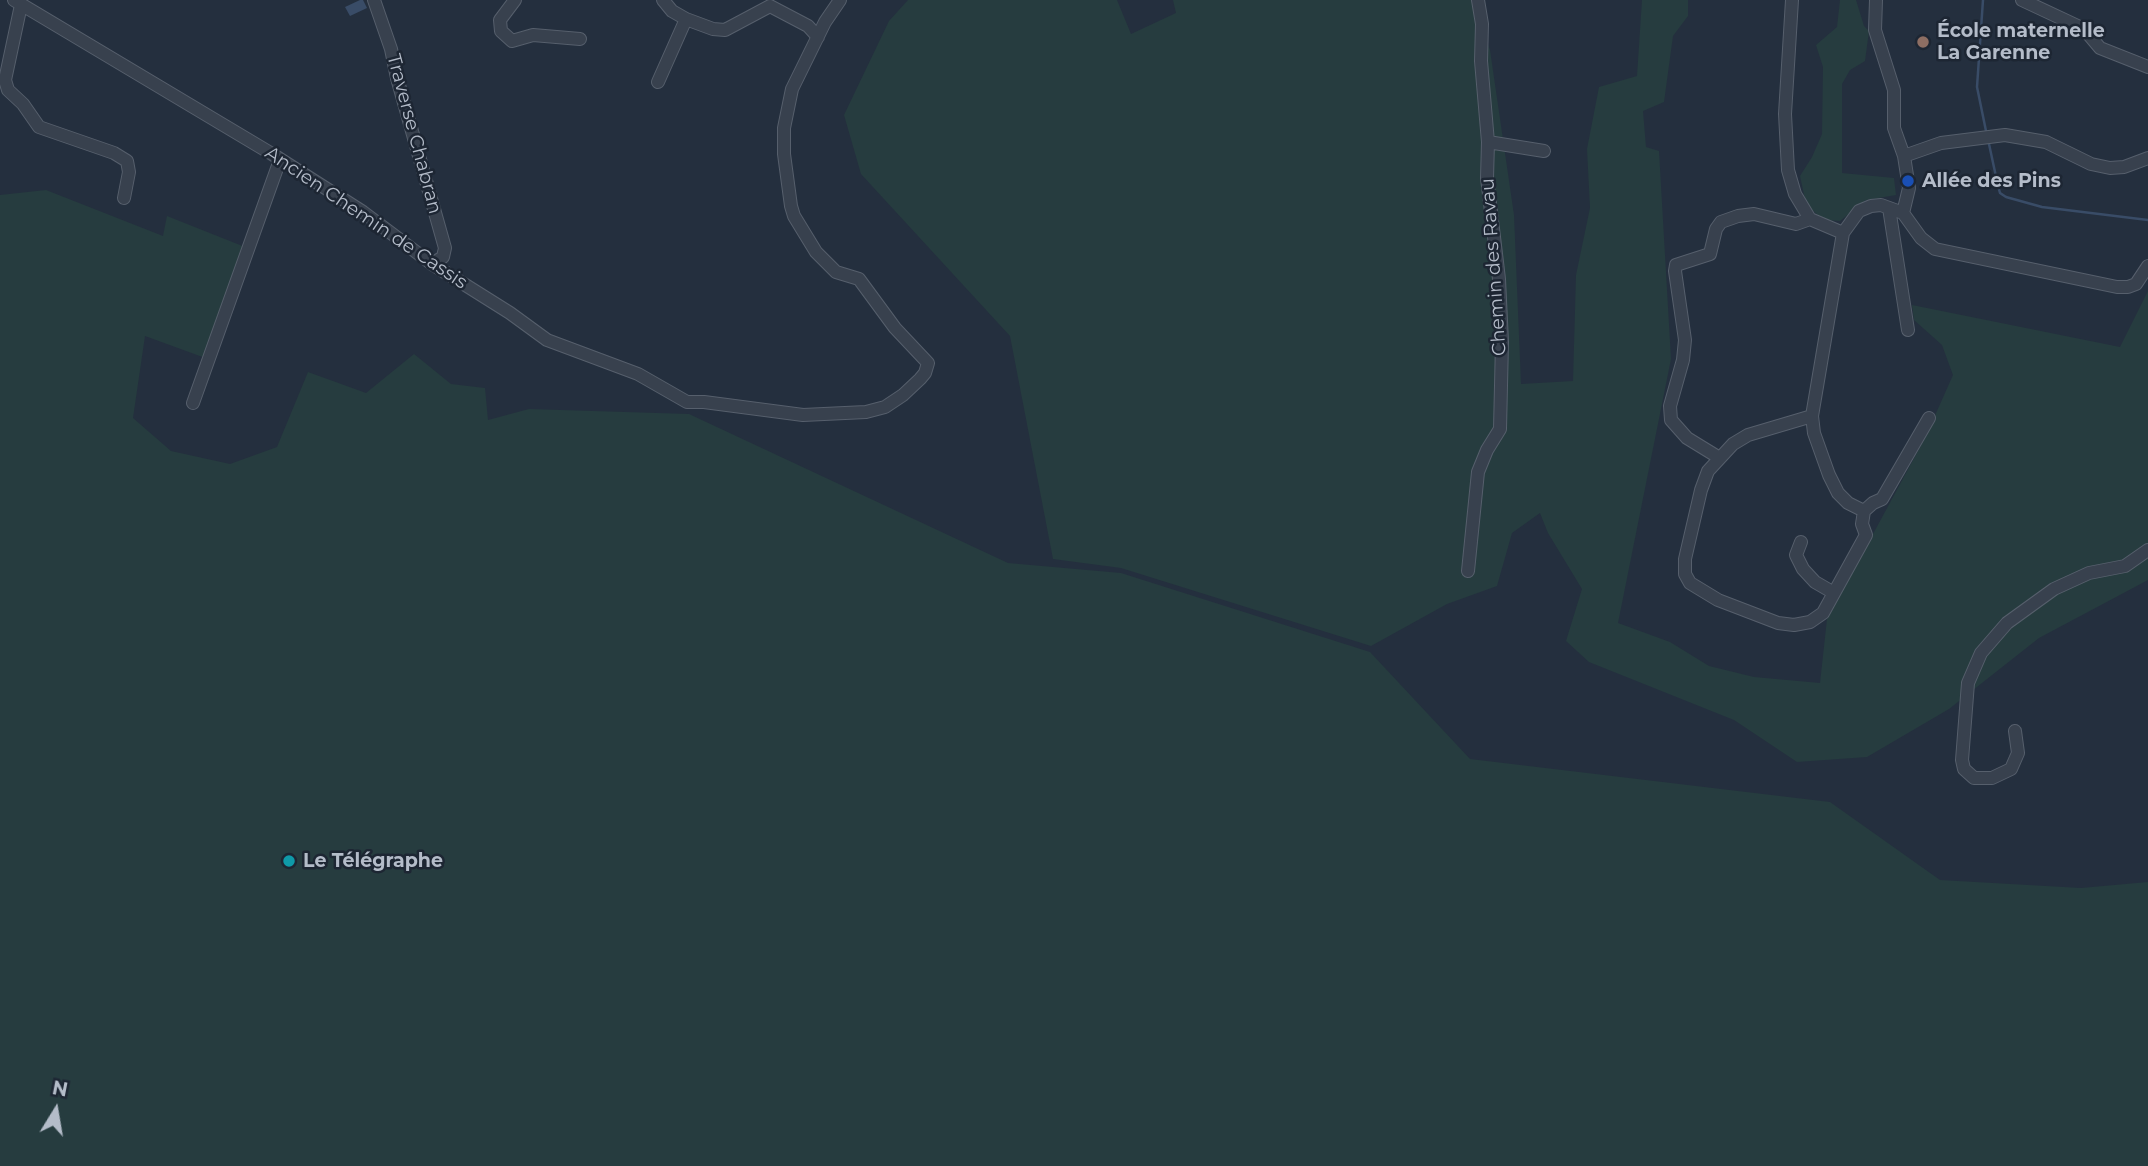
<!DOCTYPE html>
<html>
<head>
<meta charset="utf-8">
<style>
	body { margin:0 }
	#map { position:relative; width:2148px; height:1166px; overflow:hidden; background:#242f3e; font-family:Montserrat,sans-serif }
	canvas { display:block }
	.north { position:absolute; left:21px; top:1075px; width:70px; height:70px; -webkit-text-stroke:5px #1d2633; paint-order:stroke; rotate:11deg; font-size:19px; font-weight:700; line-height:28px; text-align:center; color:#b4bcc9 }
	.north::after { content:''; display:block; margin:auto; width:24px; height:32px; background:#b4bcc9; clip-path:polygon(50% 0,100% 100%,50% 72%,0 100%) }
</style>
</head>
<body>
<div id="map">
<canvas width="2148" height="1166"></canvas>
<div class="north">N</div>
</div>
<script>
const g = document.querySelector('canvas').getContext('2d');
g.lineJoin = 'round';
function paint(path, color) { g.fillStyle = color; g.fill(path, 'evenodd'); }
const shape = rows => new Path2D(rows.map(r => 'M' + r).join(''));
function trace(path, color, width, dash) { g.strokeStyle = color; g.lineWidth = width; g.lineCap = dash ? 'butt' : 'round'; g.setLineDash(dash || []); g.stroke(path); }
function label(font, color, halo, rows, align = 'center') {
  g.font = font + ' Montserrat,sans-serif'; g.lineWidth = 5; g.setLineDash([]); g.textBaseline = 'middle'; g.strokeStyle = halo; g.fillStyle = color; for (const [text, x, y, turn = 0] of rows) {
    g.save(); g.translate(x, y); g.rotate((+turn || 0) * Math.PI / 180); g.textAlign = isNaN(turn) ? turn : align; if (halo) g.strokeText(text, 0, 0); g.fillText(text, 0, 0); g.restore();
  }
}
const green = shape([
	[908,0,1117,0,1131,34,1176,13,1173,0,1472,0,1490,50,1514,215,1521,384,1573,381,1576,275,1590,208,1587,149,1599,87,1637,76,1642,0,1688,0,1688,16,1673,36,1664,102,1643,111,1646,147,1659,151,1671,359,1618,623,1670,642,1709,666,1754,677,1820,683,1827,619,1925,438,1953,375,1942,345,1914,320,1912,305,2120,347,2148,291,2148,580,2039,638,1949,709,1867,757,1797,762,1734,720,1589,662,1566,641,1582,589,1548,533,1540,513,1512,533,1497,586,1447,604,1371,646,1121,568,1053,559,1010,336,861,174,844,115,889,21],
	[1840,0,1856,0,1864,26,1869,31,1865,61,1850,70,1842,84,1842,173,1894,178,1896,195,1866,200,1840,221,1823,220,1806,204,1800,176,1812,157,1822,134,1823,67,1816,45,1837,27],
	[46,190,163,236,167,216,250,249,208,359,145,336,133,418,171,451,230,464,277,447,308,372,366,393,414,354,451,384,485,388,488,420,529,409,689,414,1008,563,1121,573,1370,652,1470,759,1830,802,1940,880,2081,888,2148,882,2148,1166,0,1166,0,195]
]);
const water = shape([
	[360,0,363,0,367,8,350,16,345,7]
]);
const stream = shape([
	[1983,0,1977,87,1986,131],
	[1989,144,1998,186,2000,193,2006,197,2042,207,2148,220]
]);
const minor = shape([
	[14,0,272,154,363,212,432,264,510,313,547,340,638,374,687,402,704,402,803,415,866,412,885,407,903,395,920,379,925,373,928,363,895,328,859,279,836,272,816,252,794,216,791,206,784,154,784,128,792,89,825,22,840,0],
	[374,0,391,49,397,78,445,248,443,257,432,264],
	[515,0,500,20,501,31,512,41,533,35,580,39],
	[663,0,672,11,686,19,713,29,725,30,770,6,808,26,818,37],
	[1792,0,1785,114,1788,170,1795,194,1810,219,1843,233],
	[1876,0,1875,30,1894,90,1894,128,1904,156,1909,188,1903,213],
	[2022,0,2084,29,2100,48,2148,67],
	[21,5,5,80,8,90,23,104,39,127,114,153,127,161,129,172,124,198],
	[658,82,686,19],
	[1488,142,1544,151],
	[1904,156,1941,143,2005,135,2046,142,2091,164,2110,168,2124,167,2148,158],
	[1889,208,1908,330],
	[1903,213,1921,238,1935,249,2117,287,2128,287,2136,284,2148,266],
	[193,403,280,160],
	[1812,416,1748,435,1733,444,1708,471,1701,490,1685,559,1685,574,1690,583,1718,600,1778,623,1794,625,1810,622,1823,613,1866,535,1862,524,1864,511],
	[1718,457,1687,438,1671,420,1670,406,1683,360,1685,340,1675,271,1676,265,1710,254,1716,229,1721,222,1738,216,1754,214,1796,224,1810,219],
	[1864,511,1848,503,1838,493,1829,475,1814,433,1812,416,1843,233,1859,211,1871,206,1881,205,1903,213],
	[1864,511,1873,503,1882,499,1929,418],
	[1801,542,1796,555,1803,569,1815,582,1834,593],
	[1468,571,1478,472,1487,450,1500,429,1502,342,1499,279,1487,178,1488,142,1481,61,1482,24,1478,0],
	[2015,731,2018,753,2011,769,1992,778,1974,778,1964,769,1962,760,1968,683,1981,653,2007,623,2054,589,2089,573,2125,566,2148,550]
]);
const markers = [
	[1923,42,7,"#8d6e63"],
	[1908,181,7,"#1a4fb4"],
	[289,861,7,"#0f9aa8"]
];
const poiNames = [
	["École maternelle",1937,31],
	["La Garenne",1937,53],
	["Allée des Pins",1922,181],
	["Le Télégraphe",303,861]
];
const streetNames = [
	["Traverse Chabran",414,134,75],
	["Ancien Chemin de Cassis",366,218,34],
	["Chemin des Ravau",1494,267,-94]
];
paint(green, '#263c3f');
paint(water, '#394c67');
trace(stream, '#394c67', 2.5);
trace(minor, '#565f6c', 14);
trace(minor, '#38414e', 12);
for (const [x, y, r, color] of markers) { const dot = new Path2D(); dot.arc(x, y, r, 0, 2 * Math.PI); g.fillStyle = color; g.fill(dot); trace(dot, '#1d2633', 2.5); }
label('bold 19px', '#b4bcc9', '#1d2633', poiNames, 'left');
label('19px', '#b4bcc9', '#1d2633', streetNames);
</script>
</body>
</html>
